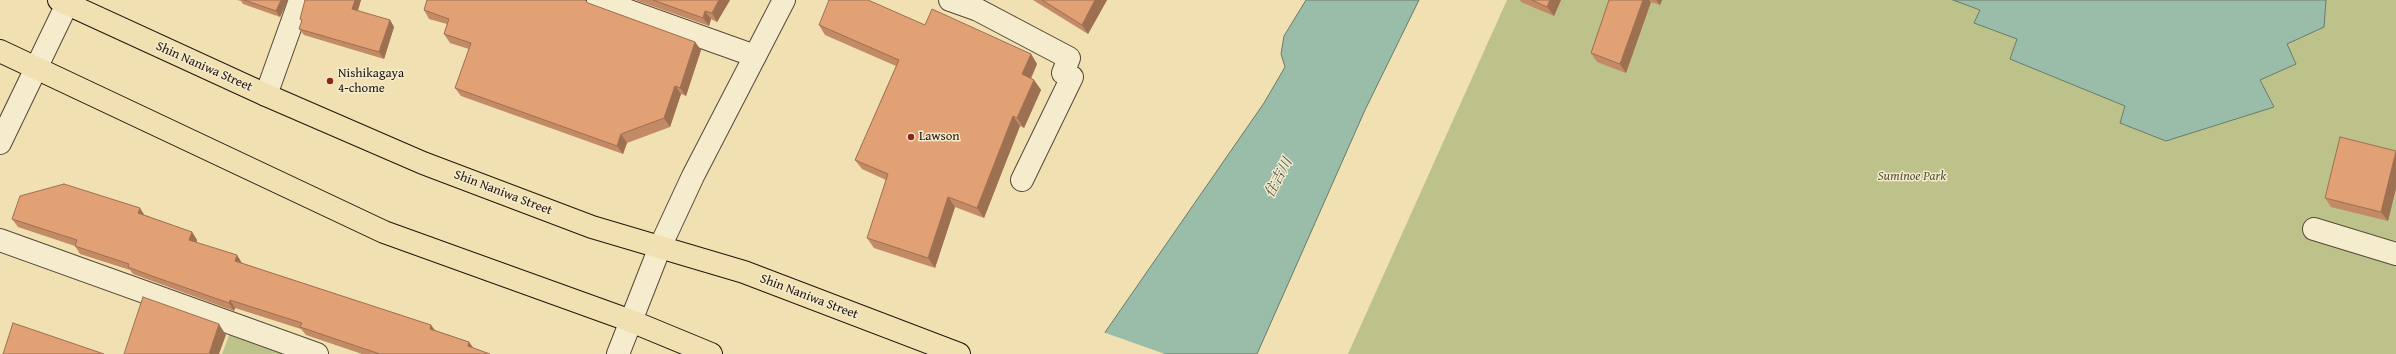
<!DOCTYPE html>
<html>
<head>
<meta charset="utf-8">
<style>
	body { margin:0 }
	canvas { display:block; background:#f0e0b2 }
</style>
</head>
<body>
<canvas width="2396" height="354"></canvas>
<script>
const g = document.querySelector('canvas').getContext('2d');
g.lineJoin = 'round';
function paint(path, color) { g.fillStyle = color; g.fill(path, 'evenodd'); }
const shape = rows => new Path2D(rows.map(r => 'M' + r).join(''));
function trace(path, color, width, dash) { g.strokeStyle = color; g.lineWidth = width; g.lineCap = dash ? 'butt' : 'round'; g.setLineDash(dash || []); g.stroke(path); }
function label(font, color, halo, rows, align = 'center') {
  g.font = font + ' "Gentium Book Plus","Noto Serif JP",serif'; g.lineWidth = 3; g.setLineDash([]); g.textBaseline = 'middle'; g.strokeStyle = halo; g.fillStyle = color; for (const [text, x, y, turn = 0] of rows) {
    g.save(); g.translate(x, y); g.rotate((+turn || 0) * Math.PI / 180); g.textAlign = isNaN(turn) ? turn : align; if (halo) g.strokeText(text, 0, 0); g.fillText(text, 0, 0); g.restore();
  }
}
const green = shape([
	[1507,0,2396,0,2396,354,1348,354],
	[232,327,300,354,222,354]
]);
const water = shape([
	[1306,0,1419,0,1365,110,1257,354,1090,354,1264,103,1285,67,1281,54,1284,36,1306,0],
	[1953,0,2326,0,2324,27,2287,44,2296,64,2260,80,2274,107,2166,141,2120,123,2125,106,2010,59,2017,39,1974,23,1980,10,1953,0]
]);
const pier = shape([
	[1103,332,1165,354,1088,354]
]);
const service = shape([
	[598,0,755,56],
	[950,0,978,10,1069,58,1063,73,1072,77,1022,180],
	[266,95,300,0]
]);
const pedestrian = shape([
	[2314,229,2396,254]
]);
const minor = shape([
	[0,240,317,354]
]);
const tertiary = shape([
	[0,143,67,4],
	[618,354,660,247,693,176,784,0]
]);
const primary = shape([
	[59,0,266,95,423,163,592,227,744,272,959,354],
	[0,51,384,232,631,321,711,354]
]);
const wall = shape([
	[237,0,288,0,280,17,243,4,241,1],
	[305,0,361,0,358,11,390,20,394,27,384,59,304,35,299,29,302,22,300,19],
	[635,0,730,0,717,22,711,19,709,26],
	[1033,0,1107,0,1088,34],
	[1520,0,1561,0,1554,16,1521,2],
	[1609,0,1662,0,1660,5,1651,2,1626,73,1597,62,1591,53],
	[586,1,588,3,695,42,701,50,686,96,681,94,670,127,627,143,623,154,461,96,455,88,469,49,450,43,444,34,447,24,429,19,424,10],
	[819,25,925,25,1031,54,1037,64,1031,79,1034,80,1041,90,1024,128,1020,126,984,218,955,207,935,268,874,248,867,238,886,180,862,169,855,160,896,66,825,35],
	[2396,151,2396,188,2388,221,2331,207,2325,198],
	[144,215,192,232,197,240,196,243,242,263,431,325,435,330,469,342,474,349,490,354,362,354,306,335,301,329,235,308,234,311,133,274,130,270,80,254,75,246,18,227,12,219]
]);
const shadedWall = shape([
	[281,0,288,0,280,17,276,11],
	[355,0,361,0,356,15,352,9],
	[719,0,730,0,717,22,712,13],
	[1095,0,1107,0,1088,34,1082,25],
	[1550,0,1561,0,1554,16,1547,7],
	[1643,0,1649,0,1651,2,1626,73,1620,64],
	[1656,0,1662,0,1660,5],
	[705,11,711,19,709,26,703,18],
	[390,20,394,27,384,59,379,52],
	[695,42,701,50,686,96,680,88],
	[1031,54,1037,64,1028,84,1022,74],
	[1034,80,1041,90,1024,128,1017,118],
	[675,86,681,94,670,127,664,118],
	[1013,116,1020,126,984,218,977,208],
	[621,134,627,143,623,154,617,146],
	[2396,152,2396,188,2388,221,2381,212],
	[948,197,955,207,935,268,928,258],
	[140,208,145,216,138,213],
	[192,232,197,240,195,248,189,240],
	[237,255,242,263,235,261],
	[230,300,235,308,234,311,229,303],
	[219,324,226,335,219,354,209,354],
	[431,325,436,333,430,329],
	[469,342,474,349,468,346]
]);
const building = shape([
	[244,0,281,0,276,11,244,0],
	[305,0,355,0,352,9,390,20,379,52,299,29,302,20,300,19,305,0],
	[427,0,585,0,588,3,695,42,680,88,675,86,664,118,621,134,617,146,455,88,471,43,444,34,449,19,424,10,427,0],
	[653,0,719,0,712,13,705,11,703,18,653,0],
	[829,0,868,0,925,25,932,9,1031,54,1022,74,1034,80,1017,118,1013,116,977,208,948,197,928,258,867,238,888,174,855,160,899,60,819,25,829,0],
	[1042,0,1095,0,1082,25,1042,0],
	[1532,0,1550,0,1547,7,1532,0],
	[1609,0,1643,0,1620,64,1591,53,1609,0],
	[2340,137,2396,151,2381,212,2325,198,2340,137],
	[64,184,140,208,138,213,192,232,189,240,237,255,235,261,431,325,430,329,469,342,468,346,490,354,380,354,300,327,302,323,230,300,229,303,152,276,128,267,129,264,75,246,77,240,12,219,20,196,64,184],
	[143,297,219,324,209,354,124,354,143,297],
	[13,323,104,354,3,354,13,323]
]);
const markers = [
	[330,81,4,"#8f2418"],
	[911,137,4,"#8f2418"]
];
const streetNames = [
	["Shin Naniwa Street",204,67,24],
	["Shin Naniwa Street",503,193,21],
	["Shin Naniwa Street",809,297,21]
];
const poiNames = [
	["Nishikagaya",338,74],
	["4-chome",338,89],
	["Lawson",919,137]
];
const parkNames = [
	["Suminoe Park",1912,177]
];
const waterNames = [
	["住吉川",1279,178,-62]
];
paint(green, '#bcc28a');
paint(water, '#9abdaa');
trace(water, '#6a7a6b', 1);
paint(pier, '#f0e0b2');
trace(service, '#564836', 24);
trace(pedestrian, '#564836', 24);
trace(minor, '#564836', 24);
trace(tertiary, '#564836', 24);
trace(primary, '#22150c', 24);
trace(service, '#f5ebcd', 22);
trace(pedestrian, '#f5ebcd', 22);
trace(minor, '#f5ebcd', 22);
trace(tertiary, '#f5ebcd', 22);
trace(primary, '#f0e0b2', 22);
paint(wall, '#c28a65');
paint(shadedWall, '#9e7052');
paint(building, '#e2a075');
trace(building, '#9e7052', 1);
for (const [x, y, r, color] of markers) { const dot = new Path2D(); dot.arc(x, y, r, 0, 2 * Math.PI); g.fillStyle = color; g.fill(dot); trace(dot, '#f5ebcd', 1.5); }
label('13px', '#22150c', '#f5ebcd', streetNames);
label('13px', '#22150c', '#f5ebcd', poiNames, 'left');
label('italic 13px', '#585238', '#f5ebcd', parkNames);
label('italic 14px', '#4c5043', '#f5ebcd', waterNames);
</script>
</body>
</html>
